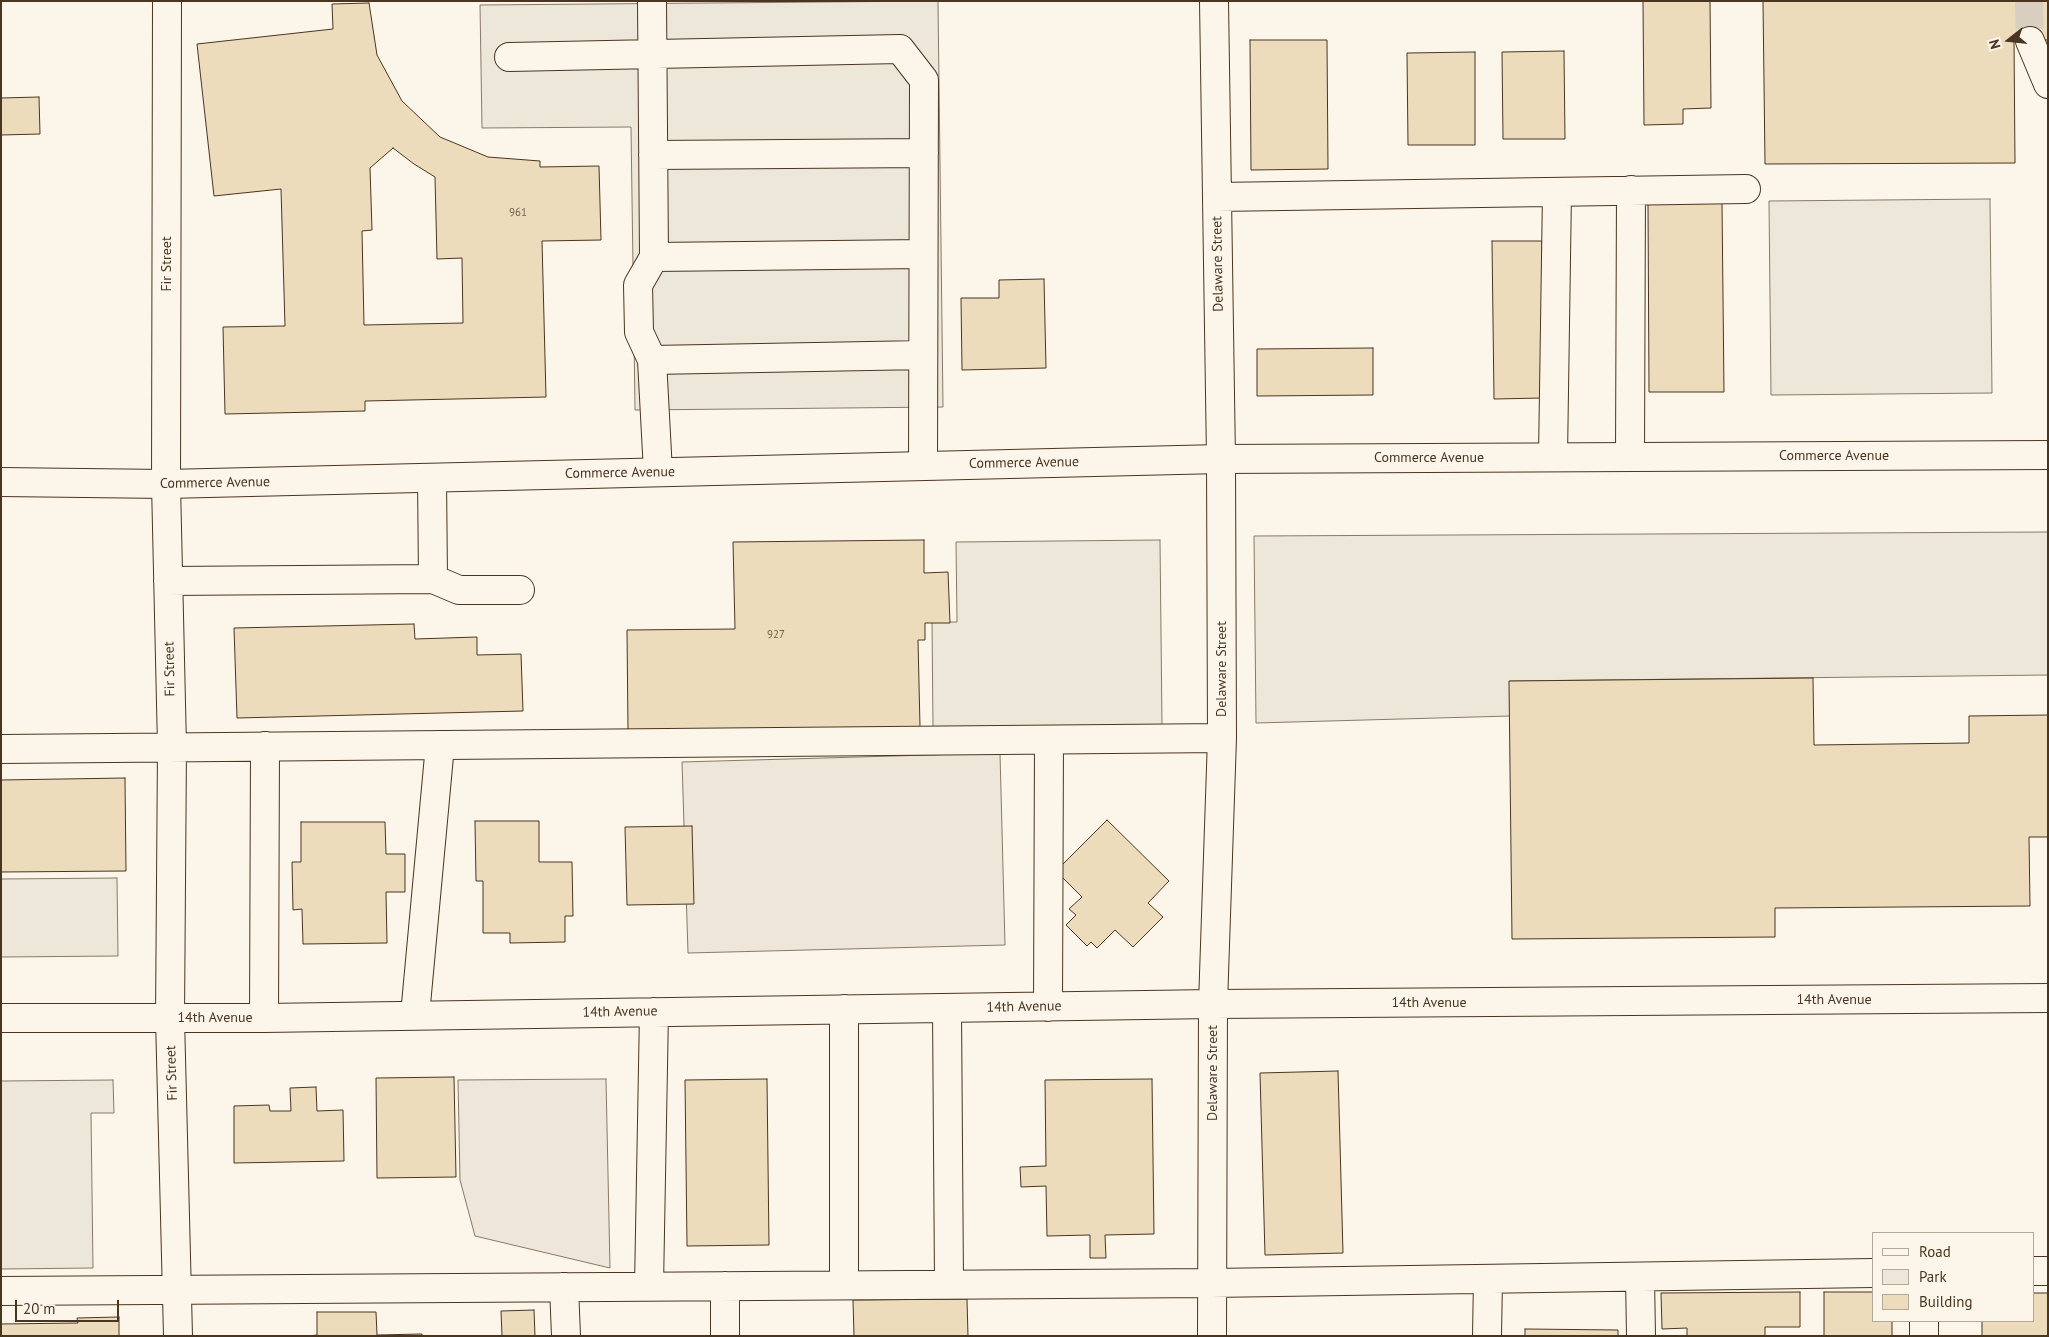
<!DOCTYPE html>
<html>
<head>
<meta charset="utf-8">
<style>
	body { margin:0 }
	#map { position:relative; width:2049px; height:1337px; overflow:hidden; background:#fbf6e9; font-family:"PT Sans",sans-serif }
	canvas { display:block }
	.frame { position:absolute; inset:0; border:2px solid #4a3520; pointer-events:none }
	.legend { position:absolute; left:1872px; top:1232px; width:162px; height:90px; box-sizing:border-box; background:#fbf6e9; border:1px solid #b4a999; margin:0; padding:6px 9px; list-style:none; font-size:15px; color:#4a3520 }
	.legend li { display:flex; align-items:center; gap:10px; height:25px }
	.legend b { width:25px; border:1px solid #b4a999 }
	.north { position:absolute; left:1984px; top:15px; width:50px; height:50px; -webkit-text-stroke:4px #fbf6e9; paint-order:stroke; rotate:254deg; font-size:14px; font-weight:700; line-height:20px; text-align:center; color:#4a3520 }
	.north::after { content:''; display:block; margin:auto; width:18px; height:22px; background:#4a3520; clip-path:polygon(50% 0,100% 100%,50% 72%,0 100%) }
	.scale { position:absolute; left:15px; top:1300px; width:104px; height:22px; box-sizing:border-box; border:2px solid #4a3520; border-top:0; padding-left:6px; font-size:15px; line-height:18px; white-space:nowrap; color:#4a3520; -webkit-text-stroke:4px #fbf6e9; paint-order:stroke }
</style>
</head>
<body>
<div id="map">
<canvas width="2049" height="1337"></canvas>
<div class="frame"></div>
<ul class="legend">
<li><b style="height:6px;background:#fbf6e9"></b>Road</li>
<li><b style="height:14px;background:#ede6d9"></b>Park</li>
<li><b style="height:14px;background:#ecdcbc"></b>Building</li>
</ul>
<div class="north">N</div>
<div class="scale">20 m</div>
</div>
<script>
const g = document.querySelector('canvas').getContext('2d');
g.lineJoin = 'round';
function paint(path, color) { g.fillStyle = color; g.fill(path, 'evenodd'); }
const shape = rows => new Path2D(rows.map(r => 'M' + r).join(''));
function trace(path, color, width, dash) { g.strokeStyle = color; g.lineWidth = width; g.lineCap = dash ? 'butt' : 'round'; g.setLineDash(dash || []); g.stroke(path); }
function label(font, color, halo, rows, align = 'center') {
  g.font = font + ' "PT Sans",sans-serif'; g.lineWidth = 4; g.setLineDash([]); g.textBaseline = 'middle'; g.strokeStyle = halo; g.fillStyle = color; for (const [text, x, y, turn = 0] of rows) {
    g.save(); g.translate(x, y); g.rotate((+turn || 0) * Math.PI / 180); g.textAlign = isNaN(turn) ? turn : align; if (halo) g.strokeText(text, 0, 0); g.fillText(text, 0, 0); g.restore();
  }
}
const green = shape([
	[1000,753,1005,945,688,953,682,762,1000,753],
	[606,1079,610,1268,475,1236,460,1180,458,1080,606,1079]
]);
const parking = shape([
	[938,1,943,407,635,410,631,127,482,128,480,5,938,1],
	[1990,199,1992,393,1771,395,1769,201,1990,199],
	[2048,532,2048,675,1510,681,1510,716,1256,723,1254,536,2048,532],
	[1160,540,1162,725,933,728,932,622,957,622,956,542,1160,540],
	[117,878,118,956,1,957,1,879,117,878],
	[113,1080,114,1113,91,1113,93,1268,1,1269,1,1081,113,1080]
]);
const building = shape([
	[1643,1,1710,1,1711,108,1683,109,1683,124,1644,125,1643,1],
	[1763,1,2048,1,2048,40,2014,40,2015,163,1765,164,1763,1],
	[369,3,377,55,402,101,440,137,488,157,540,161,540,167,599,166,601,240,542,241,546,397,365,401,365,411,225,414,223,327,285,326,281,189,214,196,197,44,333,29,332,4,369,3],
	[393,148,414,164,435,177,437,259,462,258,463,323,364,325,362,231,372,230,370,168,393,148],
	[1250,40,1327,40,1328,169,1251,170,1250,40],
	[1564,51,1565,139,1503,139,1502,52,1564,51],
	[1475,52,1475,145,1408,145,1407,53,1475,52],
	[39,97,40,134,1,135,1,98,39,97],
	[1722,202,1724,392,1649,392,1648,203,1722,202],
	[1492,241,1542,241,1543,398,1494,399,1492,241],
	[1044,279,1046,368,962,370,961,298,999,298,999,280,1044,279],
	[1373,348,1373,395,1257,396,1257,349,1373,348],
	[924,540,924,573,948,572,950,623,925,623,925,640,918,640,920,727,628,731,627,630,735,629,733,542,924,540],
	[414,624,415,639,477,637,477,655,521,654,523,711,237,718,234,628,414,624],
	[1813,678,1814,745,1969,743,1969,716,2048,715,2048,837,2029,837,2030,906,1775,908,1775,937,1512,939,1509,681,1813,678],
	[125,778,126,871,1,872,1,780,125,778],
	[1107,820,1169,881,1148,903,1163,917,1133,947,1115,930,1097,948,1091,942,1087,946,1066,925,1076,915,1069,909,1082,897,1056,871,1107,820],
	[475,821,539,821,539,862,572,862,573,916,565,916,565,942,510,943,510,933,483,933,483,881,476,881,475,821],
	[301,822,385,822,386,854,405,854,405,892,386,892,387,943,303,944,302,909,293,910,292,862,301,862,301,822],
	[692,826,694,904,627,905,625,827,692,826],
	[1338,1071,1343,1253,1265,1255,1260,1073,1338,1071],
	[454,1077,456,1177,377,1178,376,1078,454,1077],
	[767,1079,769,1245,687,1246,685,1080,767,1079],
	[1152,1079,1154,1234,1105,1235,1106,1258,1090,1258,1090,1235,1047,1236,1046,1186,1021,1187,1020,1167,1046,1166,1045,1080,1152,1079],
	[316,1087,317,1111,343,1110,344,1161,234,1163,234,1106,269,1105,270,1111,291,1111,290,1088,316,1087],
	[1800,1292,1800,1327,1765,1327,1765,1336,1687,1336,1687,1328,1662,1329,1661,1293,1800,1292],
	[1824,1292,1873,1292,1873,1321,1892,1321,1892,1336,1824,1336,1824,1292],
	[2033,1293,2048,1293,2048,1336,1982,1336,1982,1321,2033,1321,2033,1293],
	[967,1299,968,1336,854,1336,853,1300,967,1299],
	[534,1310,535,1336,502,1336,501,1311,534,1310],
	[317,1312,376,1312,377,1335,422,1334,422,1336,308,1336,317,1335,317,1312],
	[119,1317,119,1336,1,1336,1,1324,78,1323,77,1318,119,1317],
	[1525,1329,1618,1330,1618,1336,1525,1336,1525,1329]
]);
const minorTunnel = shape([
	[2029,1,2030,41]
]);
const minor = shape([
	[167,1,166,484,172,747,170,1018,178,1336],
	[652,1,654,257,638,285,639,332,652,360,658,472],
	[2030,41,2048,84],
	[509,57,900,49,924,80,923,466],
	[653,155,924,153],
	[1217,197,1746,189],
	[654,257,923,254],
	[652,360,923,355],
	[1553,457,1557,192],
	[1630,457,1631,190],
	[433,579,459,590,520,590],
	[168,581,433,579,432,478],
	[1,749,1222,738],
	[1048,1007,1049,740],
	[947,1008,949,1284],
	[844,1009,844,1285],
	[415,1015,440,745],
	[1,1018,264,1018,1213,1004,2048,998],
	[264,1018,265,746],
	[2033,1271,2048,1271],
	[1640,1277,1641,1336],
	[649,1286,654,1012],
	[725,1286,725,1336],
	[564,1287,566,1336],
	[1,1291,1212,1283,1873,1273],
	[1924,1321,1924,1336],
	[1212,1336,1213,1004,1222,738,1221,459,1214,1],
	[1487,1336,1488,1279]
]);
const major = shape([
	[1,482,166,484,1221,459,2048,455]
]);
const numberNames = [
	["961",518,213],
	["927",776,635]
];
const streetNames = [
	["Fir Street",167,264,-90],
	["Delaware Street",1218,264,-91],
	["Commerce Avenue",1834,456],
	["Commerce Avenue",1429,458],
	["Commerce Avenue",1024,463,-1],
	["Commerce Avenue",620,473,-1],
	["Commerce Avenue",215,483,-1],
	["Fir Street",170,669,-91],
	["Delaware Street",1222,669,-90],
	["14th Avenue",1834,1000],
	["14th Avenue",1429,1003],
	["14th Avenue",1024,1007,-1],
	["14th Avenue",620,1012,-1],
	["14th Avenue",215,1018],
	["Fir Street",172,1073,-92],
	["Delaware Street",1213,1073,-90]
];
paint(green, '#ede6d9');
trace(green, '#887966', 1);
paint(parking, '#ede7d9');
trace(parking, '#887966', 1);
paint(building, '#ecdcbc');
trace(building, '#4a3520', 1);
trace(minorTunnel, '#d8cfc1', 28, [28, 14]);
trace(minor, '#4a3520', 30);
trace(major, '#4a3520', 30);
trace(minor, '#fbf6e9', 28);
trace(major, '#fbf6e9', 28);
label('11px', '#725f47', null, numberNames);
label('14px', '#4a3520', '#fbf6e9', streetNames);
</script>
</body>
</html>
